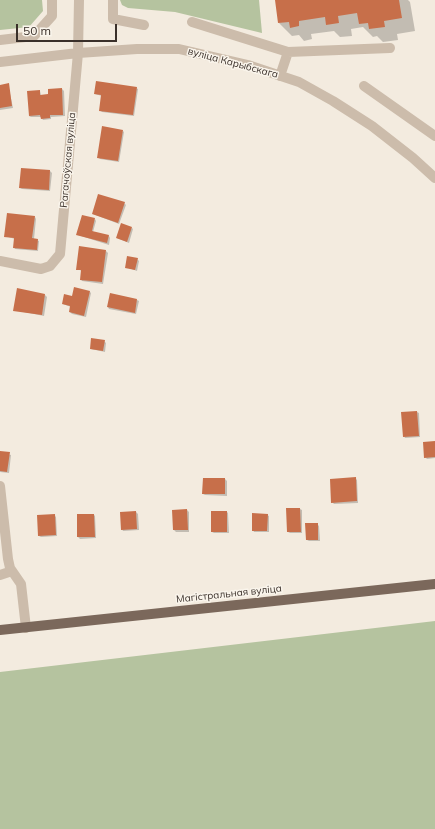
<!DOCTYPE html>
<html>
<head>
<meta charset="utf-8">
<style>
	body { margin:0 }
	#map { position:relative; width:435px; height:829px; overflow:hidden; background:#f3ebdf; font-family:Mulish,sans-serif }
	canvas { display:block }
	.scale { position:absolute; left:16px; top:24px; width:101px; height:18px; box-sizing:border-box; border:2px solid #3a302a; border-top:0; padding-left:5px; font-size:12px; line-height:14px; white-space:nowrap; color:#3a302a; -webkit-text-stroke:3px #faf5ec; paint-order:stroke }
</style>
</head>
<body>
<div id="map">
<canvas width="435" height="829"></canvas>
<div class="scale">50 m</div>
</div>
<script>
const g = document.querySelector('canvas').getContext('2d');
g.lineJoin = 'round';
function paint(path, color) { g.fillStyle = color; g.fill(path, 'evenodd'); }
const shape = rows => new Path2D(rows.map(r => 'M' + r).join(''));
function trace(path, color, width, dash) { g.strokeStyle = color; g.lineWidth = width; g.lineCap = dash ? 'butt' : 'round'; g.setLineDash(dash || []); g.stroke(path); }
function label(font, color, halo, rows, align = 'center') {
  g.font = font + ' Mulish,sans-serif'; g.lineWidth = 3; g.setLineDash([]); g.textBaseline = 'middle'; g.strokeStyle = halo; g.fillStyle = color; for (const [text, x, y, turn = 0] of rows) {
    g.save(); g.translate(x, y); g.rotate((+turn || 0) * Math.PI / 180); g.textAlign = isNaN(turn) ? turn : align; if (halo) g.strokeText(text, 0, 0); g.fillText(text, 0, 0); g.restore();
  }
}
const green = shape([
	[0,0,42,0,43,11,29,27,0,30],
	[120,0,259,0,262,33,175,12,128,8,122,5],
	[435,621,435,829,0,829,0,672]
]);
const shadow = shape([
	[276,0,408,0,410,2,415,31,397,34,398,40,383,42,377,36,373,37,363,27,351,29,352,36,340,37,334,31,311,34,312,39,304,41,299,35,292,36,279,23],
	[8,84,13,108,0,110,0,86],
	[136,88,138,89,134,116,102,112,100,110,102,96,95,94],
	[62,89,64,91,65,116,51,117,51,119,43,120,41,117,31,117,29,116,40,91,41,95,49,95],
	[123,131,124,132,119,162,100,159,98,157],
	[22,169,50,171,52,173,50,191,22,189,20,188],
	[124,203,126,205,119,224,93,214],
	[35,217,36,219,34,239,39,241,38,251,15,249,14,247,15,239,5,236],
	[95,219,96,221,93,232,109,236,110,238,109,245,78,235],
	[132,228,133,229,129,243,117,238],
	[106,251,108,253,103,284,82,281,81,279,82,271,77,269],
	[137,259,139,261,137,271,126,267],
	[90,292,91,293,86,317,72,314,70,312,71,307,63,304,73,297],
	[110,294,137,300,139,301,136,314,109,309,108,307],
	[45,295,47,297,44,316,14,310],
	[104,341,106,343,105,352,91,349],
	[417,412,419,413,420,437,405,438,404,436],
	[435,442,435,458,427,459,425,457],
	[0,452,11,455,9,473,0,472],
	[355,478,357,480,358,503,334,504,332,502],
	[225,479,227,481,227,496,205,495,203,494],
	[300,509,302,510,302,533,290,533,288,532],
	[187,510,189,512,189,532,176,532,174,530,173,511],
	[136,512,138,514,139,530,123,531,122,529],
	[227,512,228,513,229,533,214,533,212,532],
	[54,515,56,517,57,536,41,537,39,536],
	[94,515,95,516,96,538,80,539,78,537],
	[267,515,269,516,269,532,254,532,253,530],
	[317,524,319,526,320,541,309,541,307,540]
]);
const building = shape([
	[275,0,399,0,402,18,384,21,385,27,369,29,368,23,359,24,357,13,338,16,339,23,326,25,325,17,299,21,299,26,290,28,289,22,278,23],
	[96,81,137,87,133,115,99,111,101,95,94,94],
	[9,83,12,106,0,108,0,85],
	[62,88,63,115,50,115,50,118,41,119,40,115,29,116,27,91,40,90,40,95,48,94,48,89],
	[102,126,123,130,118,161,97,158],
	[21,168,50,170,49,190,19,188],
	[98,194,125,202,118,223,92,214],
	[7,213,35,216,32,238,38,239,37,250,13,248,14,238,4,237],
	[82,215,95,218,92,231,109,235,107,243,76,235],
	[121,223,132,227,127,242,116,238],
	[79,246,106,250,102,282,80,280,81,270,76,270],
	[127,256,138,258,135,270,125,268],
	[74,287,90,291,84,316,69,312,70,306,62,304,64,294,72,296],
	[17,288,45,294,42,315,13,311],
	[110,293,137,299,135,313,107,307],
	[91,338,105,340,103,351,90,349],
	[417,411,419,436,403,437,401,412],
	[435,441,435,457,424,458,423,442],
	[0,451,10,452,7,472,0,471],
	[356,477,357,501,331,503,330,479],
	[203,478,225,478,225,494,202,494],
	[286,508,300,508,301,532,287,532],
	[187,509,188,530,173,530,172,510],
	[136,511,137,529,121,530,120,512],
	[211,511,227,511,227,532,211,532],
	[252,513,268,514,267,531,252,531],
	[55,514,56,535,38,536,37,515],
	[77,514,94,514,95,537,77,537],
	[305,523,318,523,318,540,306,540]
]);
const minor = shape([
	[113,0,113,19,144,25],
	[192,22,288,52,390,48],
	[0,40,34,36,52,16,52,0],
	[0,62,78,53,137,49,179,49,248,65,299,82,333,101,372,126,413,158,435,178],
	[280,76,288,52],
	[364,86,435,136],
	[0,261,41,269,50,266,60,254,78,53,79,0],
	[0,486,8,559,10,568,21,584,26,628],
	[0,575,12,571]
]);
const major = shape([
	[0,630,435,584]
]);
const streetNames = [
	["вуліца Карыбскага",233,63,15],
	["Рагачоўская вуліца",68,160,-85],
	["Магістральная вуліца",229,594,-6]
];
paint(green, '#b5c39f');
paint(shadow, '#0003');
paint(building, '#c76f4a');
trace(minor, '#ccbcab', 10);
trace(major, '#7b685b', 10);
label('10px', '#3a302a', '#faf5ec', streetNames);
</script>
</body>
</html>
